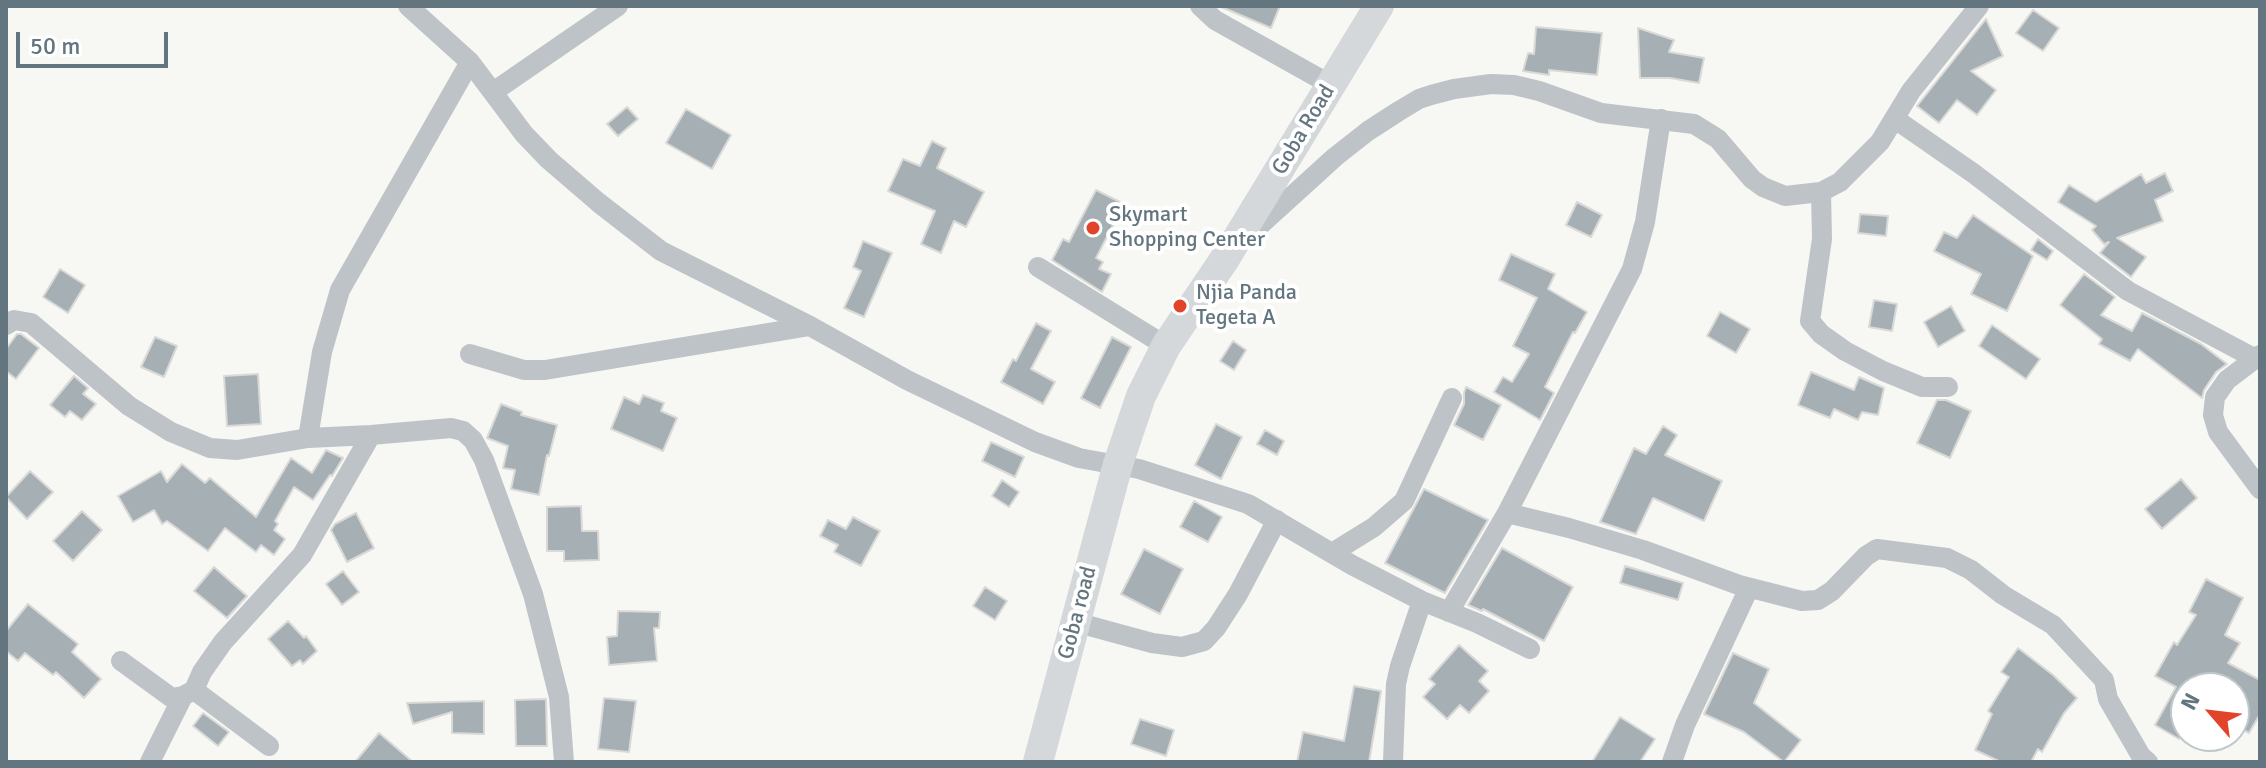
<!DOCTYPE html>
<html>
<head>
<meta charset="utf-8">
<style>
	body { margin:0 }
	#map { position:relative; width:2266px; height:768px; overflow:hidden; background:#f7f7f4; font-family:Signika,sans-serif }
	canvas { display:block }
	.frame { position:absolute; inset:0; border:8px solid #63757f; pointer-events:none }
	.north { position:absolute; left:2170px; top:672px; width:80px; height:80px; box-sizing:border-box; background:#fff; border:2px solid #c1c8cc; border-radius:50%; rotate:298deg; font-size:22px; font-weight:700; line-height:32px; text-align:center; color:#63757f }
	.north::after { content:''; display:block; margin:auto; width:28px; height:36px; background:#e1442b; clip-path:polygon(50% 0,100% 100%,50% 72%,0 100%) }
	.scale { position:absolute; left:16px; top:32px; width:152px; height:36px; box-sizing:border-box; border:4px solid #63757f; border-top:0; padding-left:10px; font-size:24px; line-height:28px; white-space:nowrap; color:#63757f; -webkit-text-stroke:6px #fff; paint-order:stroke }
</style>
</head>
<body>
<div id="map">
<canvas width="2266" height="768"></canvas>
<div class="frame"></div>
<div class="north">N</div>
<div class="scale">50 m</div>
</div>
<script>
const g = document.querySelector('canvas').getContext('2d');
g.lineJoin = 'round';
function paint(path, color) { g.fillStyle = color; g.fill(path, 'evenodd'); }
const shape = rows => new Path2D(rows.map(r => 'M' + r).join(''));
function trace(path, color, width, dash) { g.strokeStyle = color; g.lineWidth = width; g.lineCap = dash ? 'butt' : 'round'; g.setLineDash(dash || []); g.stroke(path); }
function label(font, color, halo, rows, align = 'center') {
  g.font = font + ' Signika,sans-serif'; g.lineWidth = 8; g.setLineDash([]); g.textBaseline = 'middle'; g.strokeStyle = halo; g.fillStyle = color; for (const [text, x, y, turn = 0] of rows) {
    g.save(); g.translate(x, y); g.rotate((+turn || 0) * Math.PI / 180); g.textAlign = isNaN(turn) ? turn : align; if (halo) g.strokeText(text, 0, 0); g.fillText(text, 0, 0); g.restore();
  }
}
const building = shape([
	[1219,6,1280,6,1271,28,1219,6],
	[2033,10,2059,28,2043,51,2016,33,2033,10],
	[1986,19,2003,56,1971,71,1996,90,1977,115,1957,100,1939,123,1917,106,1986,19],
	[1536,27,1602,33,1597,75,1549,70,1549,75,1523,71,1528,53,1534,54,1536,27],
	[1638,28,1674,40,1669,52,1704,58,1699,83,1670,78,1640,78,1638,28],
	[627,107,638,119,618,136,607,124,627,107],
	[686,109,731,135,712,169,666,143,686,109],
	[932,141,946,148,937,168,984,192,966,227,954,221,941,253,921,244,935,211,888,191,903,159,920,166,932,141],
	[2165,173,2173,191,2155,200,2163,221,2117,238,2146,257,2131,277,2100,253,2109,242,2104,244,2092,230,2096,226,2058,202,2069,185,2096,202,2141,174,2146,183,2165,173],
	[1096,190,1124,204,1096,258,1103,262,1099,269,1111,274,1102,292,1052,260,1063,239,1069,242,1096,190],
	[1577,202,1602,215,1591,237,1566,225,1577,202],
	[1860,214,1888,216,1886,236,1858,233,1860,214],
	[1973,215,2033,256,2007,311,1971,294,1981,274,1934,251,1944,232,1957,238,1973,215],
	[2038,239,2053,251,2047,260,2031,250,2038,239],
	[863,241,892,253,864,317,844,308,861,271,853,267,863,241],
	[1511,254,1555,274,1548,289,1587,312,1575,333,1573,332,1545,387,1554,393,1540,420,1494,392,1503,377,1512,382,1529,354,1513,346,1537,298,1499,280,1511,254],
	[60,269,85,285,68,313,43,297,60,269],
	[2084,274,2115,297,2101,315,2132,331,2142,313,2201,344,2227,364,2216,372,2204,390,2202,398,2138,349,2130,361,2099,344,2102,339,2060,305,2084,274],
	[1874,300,1897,304,1892,331,1869,327,1874,300],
	[1951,306,1965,331,1938,347,1924,322,1951,306],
	[1720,312,1750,329,1736,353,1707,336,1720,312],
	[1036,323,1051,331,1031,369,1055,382,1043,404,1001,382,1013,359,1016,361,1036,323],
	[1992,325,2040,359,2026,379,1979,346,1992,325],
	[17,334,21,334,39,348,16,379,6,371,6,349,17,334],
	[155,337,177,346,164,377,141,367,155,337],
	[1112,337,1131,347,1100,408,1081,398,1112,337],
	[1233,341,1246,350,1234,370,1220,361,1233,341],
	[1811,372,1854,390,1859,377,1884,388,1878,415,1862,412,1858,420,1834,409,1830,418,1798,405,1811,372],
	[258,374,261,424,227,426,224,376,258,374],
	[74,376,88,388,83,394,96,404,82,420,70,411,65,417,50,405,74,376],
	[1466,387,1501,405,1483,440,1454,425,1464,404,1464,393,1466,387],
	[643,395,664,403,661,411,677,418,663,451,611,429,624,397,639,404,643,395],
	[1937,400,1946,400,1971,411,1950,458,1917,443,1937,400],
	[501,404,522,412,521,415,557,425,549,456,547,455,539,495,511,489,515,470,503,468,508,446,487,438,501,404],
	[1216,424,1242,437,1221,479,1195,465,1216,424],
	[1663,426,1677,435,1665,455,1722,481,1704,521,1653,498,1636,534,1600,522,1634,448,1646,454,1663,426],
	[1265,430,1284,441,1277,455,1257,444,1265,430],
	[991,442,1024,457,1015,477,982,461,991,442],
	[326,450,343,458,332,476,330,475,313,500,294,487,275,521,278,524,274,530,285,539,274,555,261,545,256,552,225,528,208,551,167,521,162,524,154,510,133,522,118,496,161,471,167,482,182,464,205,483,210,478,256,517,291,458,312,473,326,450],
	[30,471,53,492,27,519,6,497,30,471],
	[2181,479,2197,498,2162,529,2145,509,2181,479],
	[1002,480,1019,492,1009,507,992,496,1002,480],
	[1424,489,1488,520,1445,593,1385,563,1424,489],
	[1194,501,1222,517,1208,542,1180,527,1194,501],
	[581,506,582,531,598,531,599,560,564,561,564,551,547,551,547,507,581,506],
	[82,511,102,530,73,561,53,541,82,511],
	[356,513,374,548,347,562,331,530,335,524,356,513],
	[853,517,880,531,861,566,834,552,838,545,820,536,828,520,846,529,853,517],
	[1502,548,1573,587,1544,641,1483,609,1482,611,1468,605,1502,548],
	[1144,549,1183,569,1160,614,1121,594,1144,549],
	[1625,566,1683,583,1678,600,1620,583,1625,566],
	[214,567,247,596,227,618,194,591,214,567],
	[343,571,359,592,342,605,326,584,343,571],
	[2206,579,2243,598,2225,635,2240,643,2228,663,2260,680,2260,714,2249,733,2234,725,2234,688,2186,688,2186,727,2179,739,2155,725,2176,687,2155,676,2174,642,2177,645,2196,615,2189,612,2206,579],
	[985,587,1007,601,995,620,973,606,985,587],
	[28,604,78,644,72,652,101,679,84,698,56,672,53,675,25,653,18,661,6,651,6,631,28,604],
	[618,611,660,612,659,628,654,628,657,661,609,665,607,637,617,636,618,611],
	[288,621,304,638,306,636,317,651,303,664,300,660,292,666,268,639,288,621],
	[1459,645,1488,671,1479,681,1489,691,1469,713,1460,705,1447,719,1423,697,1435,684,1429,679,1459,645],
	[2018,648,2053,675,2077,698,2064,713,2042,752,2038,749,2031,762,2001,762,1975,750,1992,714,1988,711,2009,677,2001,672,2018,648],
	[1733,653,1769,669,1754,703,1801,740,1784,762,1744,732,1704,714,1733,653],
	[1354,686,1381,691,1369,762,1297,762,1303,732,1344,741,1354,686],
	[604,698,636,701,629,752,598,749,604,698],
	[546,699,547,746,516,746,515,700,546,699],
	[484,701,484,734,452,733,452,712,413,724,407,703,484,701],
	[203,713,229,732,218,746,193,726,203,713],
	[1620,717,1655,739,1640,762,1592,762,1620,717],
	[1140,719,1174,730,1166,756,1131,744,1140,719],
	[379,733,413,762,355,762,379,733]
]);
const minor = shape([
	[408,6,470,62,524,134,549,160,599,203,661,251,810,326,907,380,1035,442,1079,458,1139,469,1248,504,1352,565,1422,601,1477,623,1530,649],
	[1200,6,1215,20,1331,85],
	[493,92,618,6],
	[1895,119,1973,173,2128,291,2254,358],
	[1821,192,1822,239,1810,321,1821,334,1845,351,1883,371,1922,387,1948,387],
	[1248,236,1335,157,1368,131,1399,111,1419,99,1431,95,1454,89,1491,84,1514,85,1539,91,1601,113,1694,124,1718,139,1752,179,1763,187,1785,196,1821,192,1840,182,1880,142,1911,91,1979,6],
	[1038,267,1166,346],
	[6,325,14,320,31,323,129,406,171,432,210,448,237,450,308,438,371,435,451,428,463,431,473,440,484,460,533,594,559,697,564,762],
	[470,354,524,370,545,370,810,326],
	[2260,355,2227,380,2215,397,2213,415,2218,432,2260,489],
	[308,438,322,352,340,290,470,62],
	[1507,513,1569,528,1643,550,1739,585,1802,601,1818,600,1832,591,1866,556,1877,549,1947,558,1971,570,2003,595,2053,625,2104,680,2108,699,2141,756,2148,762],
	[1332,553,1374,527,1404,501,1452,398],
	[1449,612,1507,513,1632,269,1645,222,1661,119],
	[1075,622,1152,643,1182,647,1204,641,1216,628,1238,594,1277,520],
	[121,661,172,698,183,696,194,690,202,672,223,642,302,555,371,435],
	[194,690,269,746],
	[150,762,183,696],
	[1393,762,1396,684,1400,666,1422,601],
	[1672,762,1685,725,1749,588]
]);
const secondary = shape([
	[1038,762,1118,464,1141,396,1166,346,1226,257,1379,6]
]);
const markers = [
	[1093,228,8,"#e1442b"],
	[1180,306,8,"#e1442b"]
];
const streetNames = [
	["Goba Road",1304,130,-59],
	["Goba road",1078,613,-75]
];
const poiNames = [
	["Skymart",1109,215],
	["Shopping Center",1109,240],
	["Njia Panda",1196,293],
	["Tegeta A",1196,318]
];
paint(building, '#a5afb4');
trace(building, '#d9d9d7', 2);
trace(minor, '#bec3c7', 20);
trace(secondary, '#d4d8db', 30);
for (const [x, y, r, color] of markers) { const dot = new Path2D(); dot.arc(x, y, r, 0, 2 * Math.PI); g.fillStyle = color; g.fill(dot); trace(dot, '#fff', 3); }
label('22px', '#63757f', '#fff', streetNames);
label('22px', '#63757f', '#fff', poiNames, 'left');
</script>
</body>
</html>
